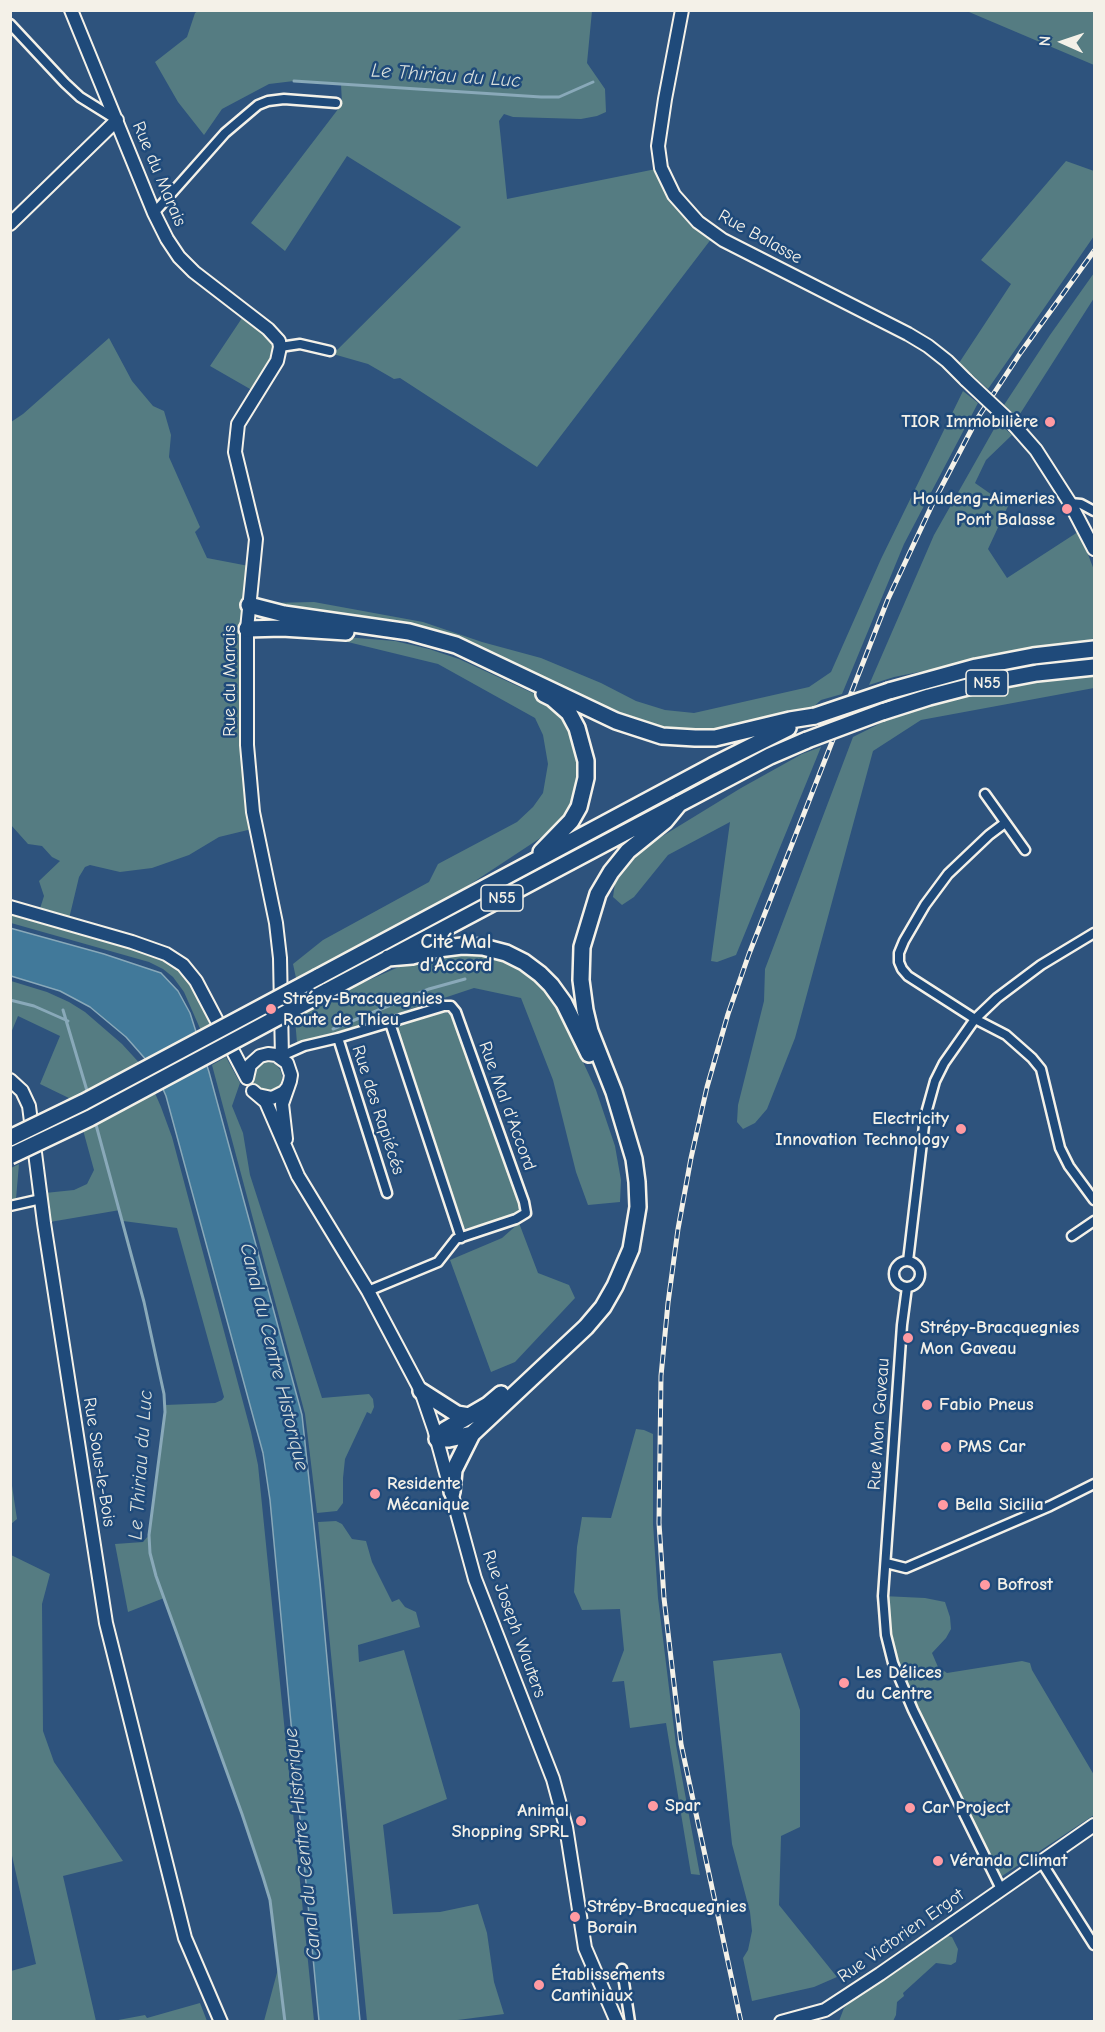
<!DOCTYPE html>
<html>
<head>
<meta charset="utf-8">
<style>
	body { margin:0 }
	#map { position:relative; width:1105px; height:2032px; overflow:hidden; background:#2e537d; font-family:"Comic Neue",sans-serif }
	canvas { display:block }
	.frame { position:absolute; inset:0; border:12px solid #f4f1e8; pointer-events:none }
	.north { position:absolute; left:1033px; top:12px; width:60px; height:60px; -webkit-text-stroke:4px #1f4a7a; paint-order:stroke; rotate:273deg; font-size:16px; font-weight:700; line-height:24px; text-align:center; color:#f4f1e8 }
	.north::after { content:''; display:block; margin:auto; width:21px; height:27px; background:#f4f1e8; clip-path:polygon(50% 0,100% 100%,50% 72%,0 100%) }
</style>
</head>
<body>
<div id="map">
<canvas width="1105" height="2032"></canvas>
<div class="frame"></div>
<div class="north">N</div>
</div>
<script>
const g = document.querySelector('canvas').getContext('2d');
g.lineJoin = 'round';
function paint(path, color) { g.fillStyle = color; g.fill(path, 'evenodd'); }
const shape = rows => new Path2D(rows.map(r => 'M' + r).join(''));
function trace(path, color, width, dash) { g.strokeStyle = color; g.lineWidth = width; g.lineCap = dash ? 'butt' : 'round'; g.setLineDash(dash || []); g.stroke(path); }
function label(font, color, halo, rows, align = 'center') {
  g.font = font + ' "Comic Neue",sans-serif'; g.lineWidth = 5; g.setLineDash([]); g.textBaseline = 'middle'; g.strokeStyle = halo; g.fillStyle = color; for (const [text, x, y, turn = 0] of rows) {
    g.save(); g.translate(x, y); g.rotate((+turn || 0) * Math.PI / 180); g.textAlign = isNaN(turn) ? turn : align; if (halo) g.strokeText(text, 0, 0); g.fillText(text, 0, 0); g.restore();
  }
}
const green = shape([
	[198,11,592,11,587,63,605,89,606,112,597,116,581,119,513,117,504,114,499,121,507,199,661,168,666,180,715,234,537,467,400,378,394,379,368,364,333,354,461,227,347,156,285,251,251,223,342,104,341,84,294,81,269,84,222,109,204,135,178,102,155,62,187,37,195,13],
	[970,11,1094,11,1094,65,969,12],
	[1066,161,1094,171,1094,236,988,389,959,363,1011,284,981,260],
	[1094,273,1094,298,1018,417,1004,405,1050,335],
	[246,312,280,347,257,393,210,366],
	[109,338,132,381,153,406,164,411,171,435,169,457,200,527,195,532,207,558,254,567,248,617,256,828,219,837,189,855,152,868,120,872,90,865,85,867,79,877,68,923,183,965,219,1024,202,1033,184,992,173,977,163,969,149,962,11,923,10,907,38,915,44,896,39,881,60,861,52,857,42,846,28,844,11,825,11,422,23,414],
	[963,391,978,403,904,544,842,694,821,700,811,709,716,733,662,730,628,721,470,647,281,609,267,603,314,602,423,622,482,642,541,658,601,683,636,701,665,710,694,713,809,687,831,672,881,559],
	[998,422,1012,435,986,460,975,483,1008,506,988,549,1007,578,1084,528,1086,549,1094,570,1094,638,1087,642,974,661,894,677,869,685,934,535],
	[319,635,395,641,429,649,459,659,537,695,548,702,561,716,570,732,577,758,578,782,572,804,557,827,460,891,296,978,293,964,323,940,429,882,438,864,517,822,533,807,543,793,548,764,543,735,535,718,438,664],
	[1085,673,1094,676,1094,688,921,720,873,751,795,1038,767,1109,755,1123,743,1129,737,1122,738,1105,764,1001,765,969,853,737,877,725,893,715,954,696,1040,679],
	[821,747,736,955,717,962,711,961,730,822,668,855,634,897,622,905,613,897,615,883,643,848,741,788,802,754],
	[469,951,491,955,510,962,527,973,544,988,559,1010,596,1090,615,1146,621,1180,620,1202,588,1205,576,1172,553,1080,521,998,474,988,336,1034,297,1043,295,1019,329,1001,335,995,410,962,443,952],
	[11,981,47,992,69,1002,85,1012,122,1044,144,1068,161,1107,172,1137,251,1432,258,1465,314,2021,264,2021,278,1969,270,1900,263,1877,242,1814,164,1598,128,1612,115,1544,143,1542,149,1535,165,1405,215,1403,222,1400,224,1397,177,1228,123,1221,120,1210,44,1223,45,1193,74,1190,87,1184,94,1170,75,1101,40,1084,60,1036,18,1016,11,1033],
	[441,1011,453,1015,521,1207,514,1215,464,1229,455,1208,397,1027],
	[226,1057,240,1083,232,1106,243,1133,250,1175,322,1398,369,1394,373,1399,374,1407,371,1414,367,1412,345,1459,343,1478,343,1503,337,1511,317,1513,305,1414,212,1065],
	'252 1077a15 15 0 1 1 30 0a15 15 0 1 1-30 0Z',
	[19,1164,16,1199,11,1201,11,1168],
	[519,1223,538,1273,569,1285,575,1298,515,1362,491,1372,450,1260,502,1238],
	[636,1429,644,1430,653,1434,653,1524,658,1598,676,1745,700,1875,691,1874,666,1723,630,1728,624,1681,612,1682,624,1650,620,1609,582,1610,574,1592,577,1547,582,1517,611,1518],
	[11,1479,17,1519,11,1524,10,1524],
	[336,1521,342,1524,352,1539,366,1541,372,1562,392,1602,399,1599,405,1607,416,1612,420,1627,358,1645,359,1662,404,1650,447,1799,383,1825,393,1914,440,1912,478,1904,487,1933,494,1982,504,2014,442,2022,367,2021,318,1522],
	[11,1555,50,1574,42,1604,43,1731,54,1762,123,1861,63,1876,96,2021,11,2021,11,1971,36,1964,11,1851],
	[883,1596,925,1598,945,1602,950,1617,951,1629,946,1638,932,1653,938,1667,947,1673,1022,1661,1030,1663,1032,1670,1094,1775,1094,1815,1002,1876,1001,1889,893,1663],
	[781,1653,800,1710,800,1827,781,1836,779,1905,837,1977,814,1987,752,2001,743,1958,748,1950,752,1931,750,1912,732,1844,713,1661],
	[948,1936,952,1937,958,1949,956,1962,951,1965,936,1963,903,1993,904,1996,897,2002,896,2015,893,2021,839,2021,844,2008,853,1999],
	[200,2003,207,2021,113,2021,145,2015,147,2018]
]);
const water = shape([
	[10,928,104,954,161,973,178,991,190,1013,209,1072,302,1415,320,1582,360,2021,319,2021,270,1500,263,1453,166,1096,159,1080,148,1062,126,1037,90,1007,60,991,11,976,10,928]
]);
const stream = shape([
	[294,81,541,97,559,97,593,82],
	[10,1000,34,1006,68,1021],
	[63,1010,88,1094],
	[333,1029,429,989,465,979],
	[95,1121,144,1302,164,1394,165,1412,149,1535,150,1553,156,1576,242,1814,263,1877,270,1900,285,2022]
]);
const street = shape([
	[10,24,65,83,80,97,117,120],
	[154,213,225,133,258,105,268,101,284,99,336,103],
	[280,347,300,344,330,351],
	[1070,503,1081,504,1094,511],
	[985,794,1025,850],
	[1005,823,989,835,948,874,925,905,904,941,899,953,899,962,902,969,908,976,975,1019,1006,1035,1032,1058,1041,1069,1060,1148,1069,1166,1094,1200],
	[390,1023,461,1238],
	[338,1038,387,1193],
	[283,1059,286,1054,304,1046,338,1038,444,1006,451,1006,456,1012,524,1202,526,1213,516,1219,456,1239,438,1262,368,1291],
	[10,1206,41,1199],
	[1072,1236,1094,1221],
	'894 1274a13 13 0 1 1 26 0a13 13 0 1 1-26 0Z',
	[908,1261,925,1117,935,1081,944,1063,975,1019,997,998,1041,965,1094,933],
	[907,1287,902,1325,883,1596,886,1635,893,1663,913,1710,1001,1889],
	[886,1563,906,1568,1050,1506,1094,1484],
	[1042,1863,1094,1945],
	[622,1969,630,2022]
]);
const secondary = shape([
	[71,10,154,213,167,239,179,257,194,272,268,329,279,341,280,347,277,361,238,424,235,452,256,539,247,629,247,745,253,812,276,923,280,958,282,1058],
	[682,10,665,99,658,146,661,168,674,195,698,222,723,240,908,334,928,346,947,361,966,380],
	[10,224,117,120],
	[1014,425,1036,450,1070,503,1094,549],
	[10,907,132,942,166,954,183,965,196,981,247,1078],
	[247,1078,250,1065,260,1056,268,1054,276,1055,287,1063,291,1075,290,1081,282,1104,286,1139],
	[10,1080,22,1091,29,1106,44,1223,106,1623,185,1938,221,2022],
	[253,1091,266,1102,298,1176,368,1291,421,1391,434,1429,475,1579,553,1779,566,1827,585,1948,617,2022],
	[258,1095,272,1098,284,1092,288,1087],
	[781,2022,825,2010,880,1974,1094,1825]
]);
const highway = shape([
	[249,605,284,614,409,632,456,645,616,721,662,736,695,738,715,738,790,720,815,716],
	[247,629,282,628,346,632],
	[889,691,976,667,1033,656,1094,649],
	[882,712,929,697,979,684,1037,673,1094,667],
	[541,852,571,821,579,807,586,778,586,761,577,728,569,713,552,698,544,694],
	[388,958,412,956,438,949,462,946,483,947,506,953,524,962,540,974,551,985,564,1003,589,1054],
	[318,977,712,766,788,728],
	[325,992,679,804,770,756,807,740],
	[421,1391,457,1414,469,1416],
	[437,1439,445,1430,488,1405,501,1394],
	[437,1439,449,1439,472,1434],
	[452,1492,454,1470,472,1434,586,1327,603,1307,615,1286,631,1249,638,1207,637,1182,634,1159,614,1092,590,1031,585,1010,581,980,582,947,598,894,611,872,628,851,665,821,679,804]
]);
const rail = shape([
	[741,2022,681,1744,664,1598,659,1523,661,1376,668,1303,678,1229,691,1158,707,1087,728,1014,749,954,888,599,933,503,977,419,1021,352,1094,251]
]);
const secondaryBridge = shape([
	[966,380,1014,425]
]);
const highwayBridge = shape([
	[815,716,889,691],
	[807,740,882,712],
	[10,1138,84,1102,318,977],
	[10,1156,90,1118,325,992]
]);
const markers = [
	[1050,422,6,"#ff9aa2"],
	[1067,509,6,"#ff9aa2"],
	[271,1009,6,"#ff9aa2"],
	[961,1129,6,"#ff9aa2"],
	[908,1338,6,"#ff9aa2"],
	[927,1405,6,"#ff9aa2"],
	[946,1447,6,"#ff9aa2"],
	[375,1494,6,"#ff9aa2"],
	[943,1505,6,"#ff9aa2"],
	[985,1585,6,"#ff9aa2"],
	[844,1683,6,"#ff9aa2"],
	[653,1806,6,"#ff9aa2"],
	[910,1808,6,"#ff9aa2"],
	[581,1821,6,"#ff9aa2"],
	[938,1861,6,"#ff9aa2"],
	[575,1917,6,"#ff9aa2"],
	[539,1985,6,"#ff9aa2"]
];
const shields = [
	[987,683,42],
	[502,898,42]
];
const shieldNames = [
	["N55",987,683],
	["N55",502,898]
];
const streetNames = [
	["Rue du Marais",159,174,67],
	["Rue Balasse",760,237,29],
	["Rue du Marais",230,681,-90],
	["Rue Mal d'Accord",507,1106,70],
	["Rue des Rapiécés",378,1110,72],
	["Rue Mon Gaveau",879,1424,-86],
	["Rue Sous-le-Bois",99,1462,81],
	["Rue Joseph Wauters",514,1624,70],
	["Rue Victorien Ergot",901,1936,-35]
];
const poiNames = [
	["TIOR Immobilière",1038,422,"right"],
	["Houdeng-Aimeries",1055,499,"right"],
	["Pont Balasse",1055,520,"right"],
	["Strépy-Bracquegnies",283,999],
	["Route de Thieu",283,1020],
	["Electricity",949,1119,"right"],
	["Innovation Technology",949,1140,"right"],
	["Strépy-Bracquegnies",920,1328],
	["Mon Gaveau",920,1349],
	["Fabio Pneus",939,1405],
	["PMS Car",958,1447],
	["Residente",387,1484],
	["Mécanique",387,1505],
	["Bella Sicilia",955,1505],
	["Bofrost",997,1585],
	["Les Délices",856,1673],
	["du Centre",856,1694],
	["Spar",665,1806],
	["Car Project",922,1808],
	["Animal",569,1811,"right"],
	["Shopping SPRL",569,1832,"right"],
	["Véranda Climat",950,1861],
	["Strépy-Bracquegnies",587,1907],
	["Borain",587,1928],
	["Établissements",551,1975],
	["Cantiniaux",551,1996]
];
const waterNames = [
	["Le Thiriau du Luc",446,76,4],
	["Canal du Centre Historique",274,1357,76],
	["Le Thiriau du Luc",141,1465,-86],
	["Canal du Centre Historique",303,1844,-96]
];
const neighbourhoodNames = [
	["Cité Mal",456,942],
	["d'Accord",456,965]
];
paint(green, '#557c82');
paint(water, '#41799a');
trace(water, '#89a9b9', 1.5);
trace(stream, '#89a9b9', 3);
trace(street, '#f4f1e8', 13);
trace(secondary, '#f4f1e8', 16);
trace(highway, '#f4f1e8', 20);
trace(street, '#1f4a7a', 8);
trace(secondary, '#1f4a7a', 12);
trace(highway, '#1f4a7a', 15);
trace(rail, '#f4f1e8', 5);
trace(rail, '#1f4a7a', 3, [9]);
trace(secondaryBridge, '#f4f1e8', 16, []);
trace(highwayBridge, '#f4f1e8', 20, []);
trace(secondaryBridge, '#1f4a7a', 12);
trace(highwayBridge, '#1f4a7a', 15);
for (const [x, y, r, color] of markers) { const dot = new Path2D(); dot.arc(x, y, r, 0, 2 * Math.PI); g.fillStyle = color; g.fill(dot); trace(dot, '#1f4a7a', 2); }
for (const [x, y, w] of shields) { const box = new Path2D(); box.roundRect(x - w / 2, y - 13, w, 26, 4.5); g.fillStyle = '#1f4a7a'; g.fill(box); trace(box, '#f4f1e8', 1.5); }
label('bold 16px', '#f4f1e8', null, shieldNames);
label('18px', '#f4f1e8', '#1f4a7a', streetNames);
label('bold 18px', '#f4f1e8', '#1f4a7a', poiNames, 'left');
label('italic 20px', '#d9dfdc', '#1f4a7a', waterNames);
label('bold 20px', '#f4f1e8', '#1f4a7a', neighbourhoodNames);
</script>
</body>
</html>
